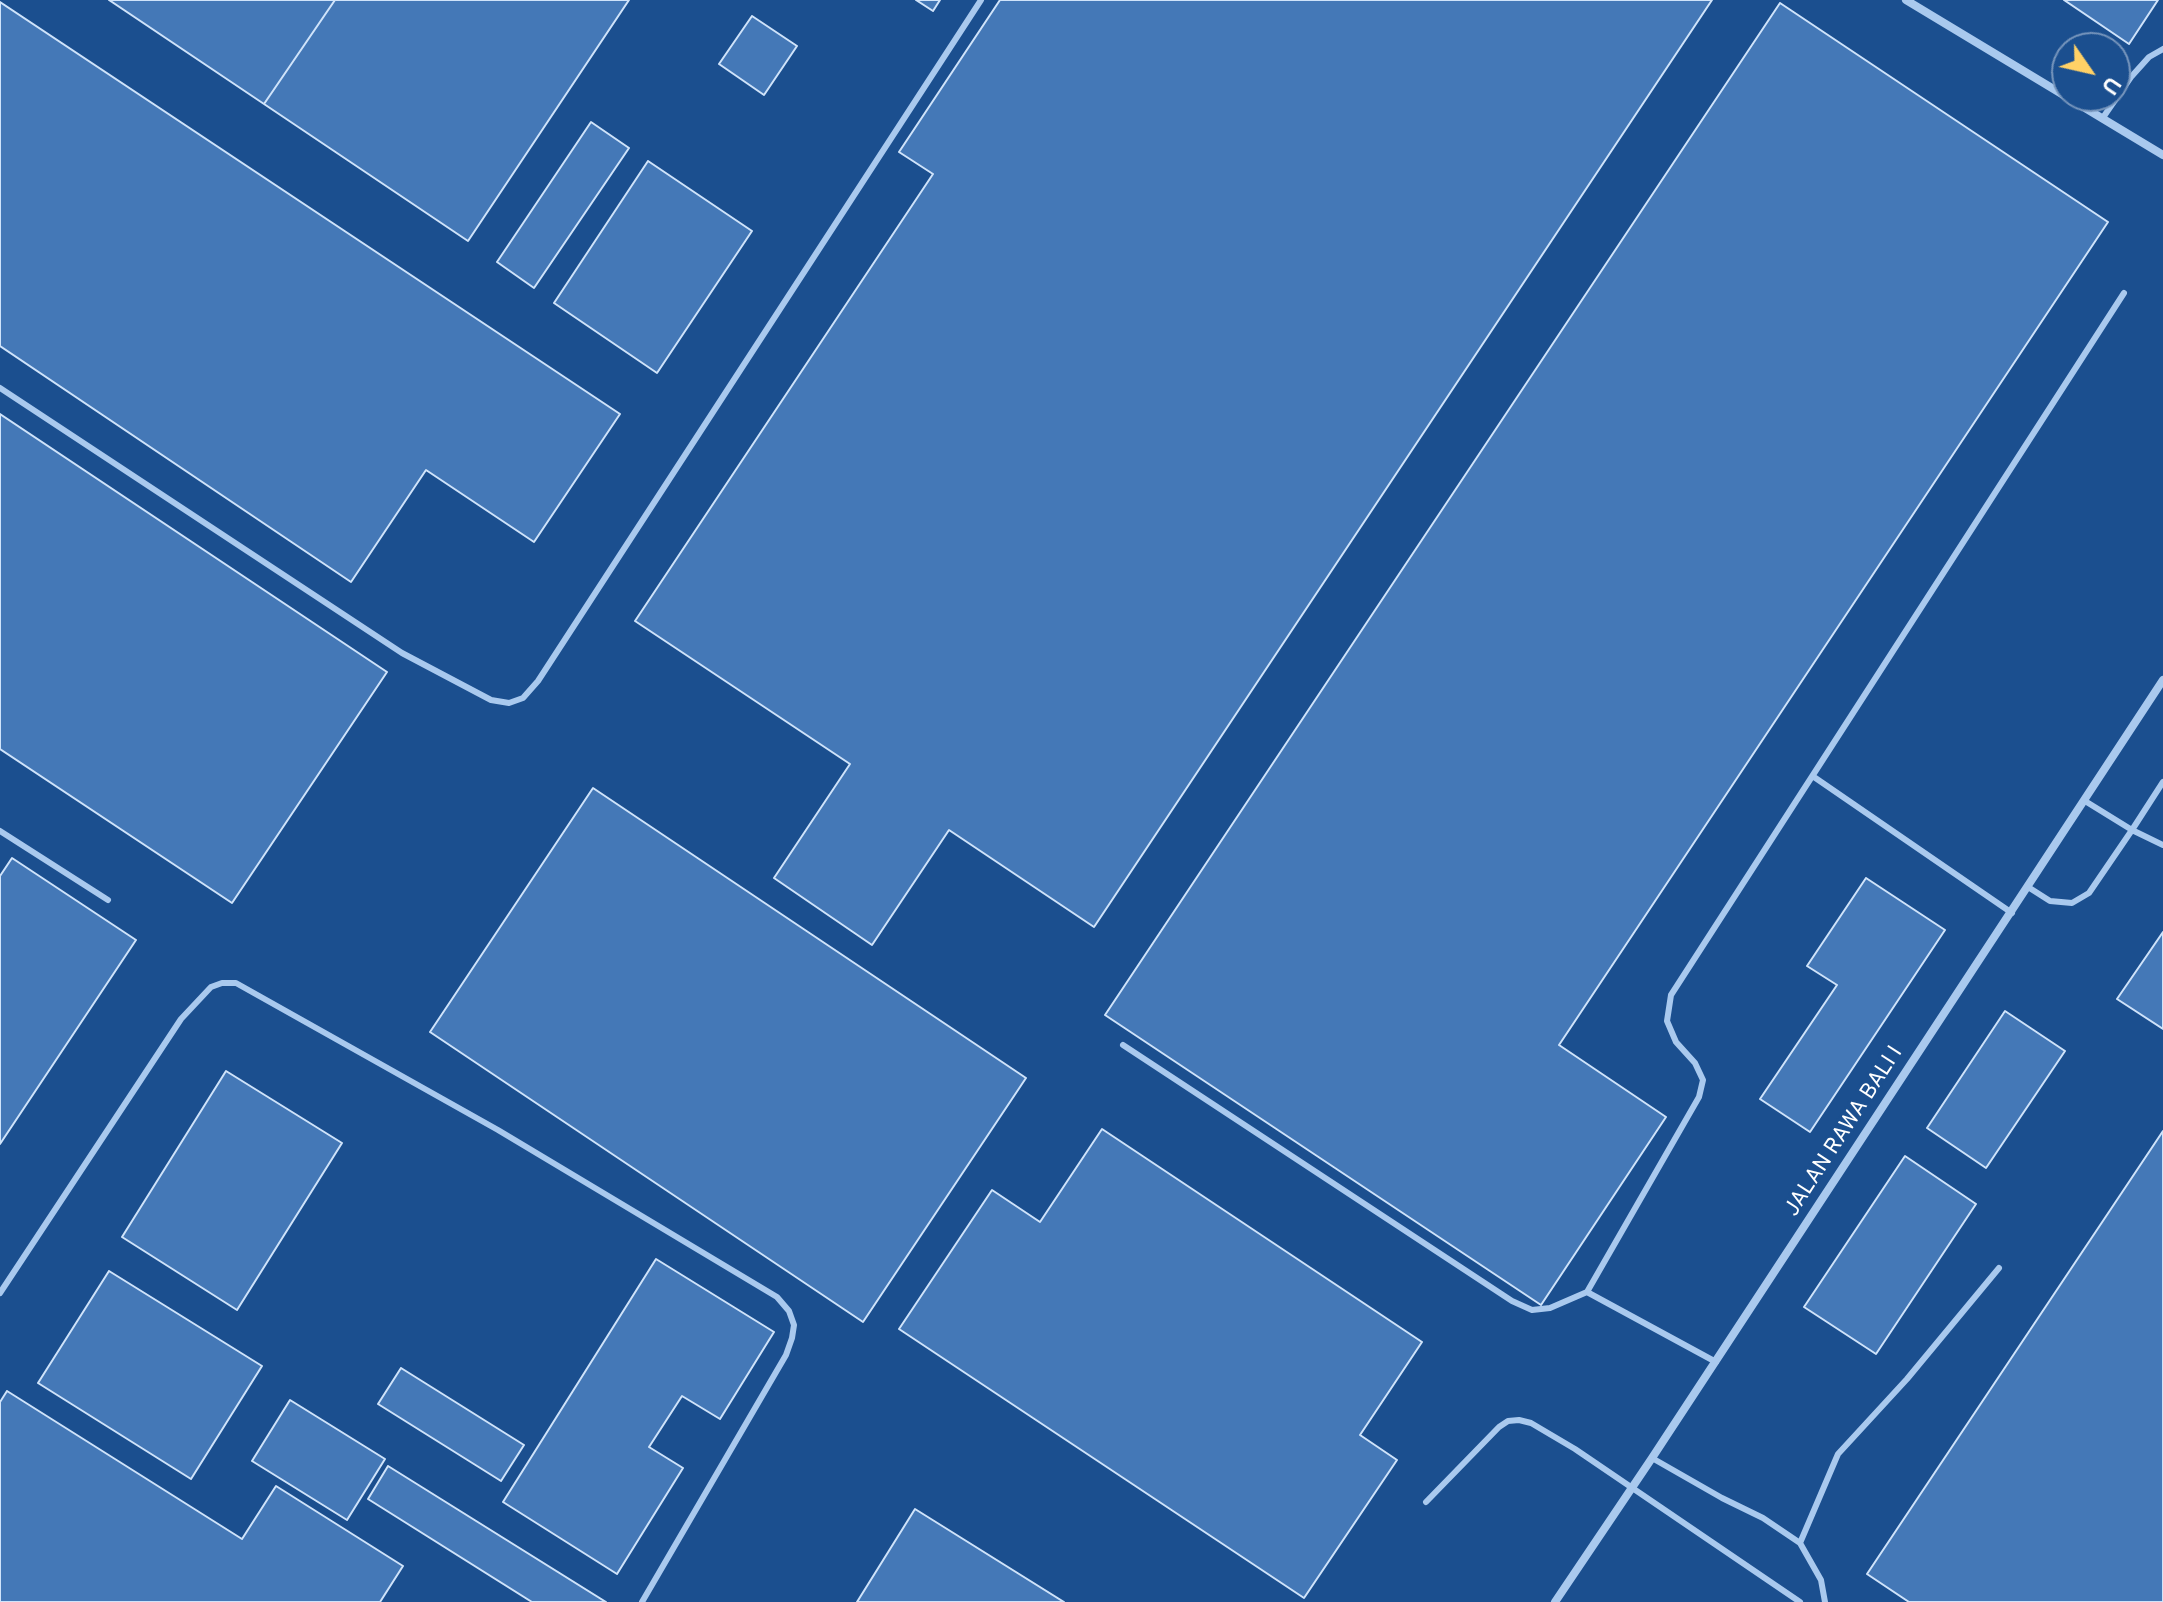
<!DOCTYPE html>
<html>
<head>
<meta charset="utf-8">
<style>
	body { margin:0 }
	#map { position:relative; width:2163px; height:1602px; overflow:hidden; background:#1b4f8f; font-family:Overpass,sans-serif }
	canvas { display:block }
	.north { position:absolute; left:2051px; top:32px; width:80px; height:80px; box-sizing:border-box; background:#1b4f8f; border:2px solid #7695bc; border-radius:50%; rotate:124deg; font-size:22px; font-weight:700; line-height:32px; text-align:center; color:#fff }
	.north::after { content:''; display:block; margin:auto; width:28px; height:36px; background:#ffd166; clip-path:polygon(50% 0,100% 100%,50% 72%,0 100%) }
</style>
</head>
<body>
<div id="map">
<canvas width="2163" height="1602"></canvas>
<div class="north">U</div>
</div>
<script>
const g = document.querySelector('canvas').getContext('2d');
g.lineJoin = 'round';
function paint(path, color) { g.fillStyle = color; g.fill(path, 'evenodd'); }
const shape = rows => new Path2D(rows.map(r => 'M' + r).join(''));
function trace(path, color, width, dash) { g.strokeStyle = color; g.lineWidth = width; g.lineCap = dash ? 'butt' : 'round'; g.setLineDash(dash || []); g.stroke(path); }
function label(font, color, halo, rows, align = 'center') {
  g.font = font + ' Overpass,sans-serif'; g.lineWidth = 6; g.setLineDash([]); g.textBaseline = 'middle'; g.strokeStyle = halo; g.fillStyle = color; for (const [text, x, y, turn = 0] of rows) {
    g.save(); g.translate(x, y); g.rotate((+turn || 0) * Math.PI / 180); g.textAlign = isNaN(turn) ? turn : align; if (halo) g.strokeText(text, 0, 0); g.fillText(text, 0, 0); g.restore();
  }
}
const building = shape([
	[109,0,335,0,264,104,109,0],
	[335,0,629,0,468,241,264,104,335,0],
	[916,0,940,0,933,11,916,0],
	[1000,0,1712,0,1094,927,949,830,872,945,774,878,850,764,635,621,933,174,899,152,1000,0],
	[2064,0,2158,0,2129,44,2064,0],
	[0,2,620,414,534,542,426,470,351,582,0,346,0,2],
	[1780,3,2108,222,1559,1045,1666,1117,1541,1305,1105,1015,1780,3],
	[752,16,797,46,764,95,719,64,752,16],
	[591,122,629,148,534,288,497,262,591,122],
	[648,161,752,231,657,373,554,303,648,161],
	[0,414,387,672,232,903,0,749,0,414],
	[593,788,1026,1078,863,1322,430,1032,593,788],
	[12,858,136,940,0,1144,0,876,12,858],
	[1866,878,1945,930,1810,1132,1760,1099,1837,985,1807,966,1866,878],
	[2163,932,2163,1029,2117,999,2163,932],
	[2005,1011,2065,1051,1986,1168,1927,1128,2005,1011],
	[226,1071,342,1143,237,1310,122,1237,226,1071],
	[1102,1129,1422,1342,1360,1435,1397,1460,1304,1598,899,1329,992,1190,1040,1222,1102,1129],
	[2163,1131,2163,1602,1909,1602,1867,1574,2163,1131],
	[1905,1156,1976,1204,1876,1354,1804,1307,1905,1156],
	[656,1259,774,1332,720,1419,682,1396,649,1447,683,1468,617,1574,503,1502,656,1259],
	[109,1271,262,1366,191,1479,38,1383,109,1271],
	[401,1368,524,1445,501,1481,378,1404,401,1368],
	[7,1391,242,1539,276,1486,403,1566,380,1602,0,1602,0,1402,7,1391],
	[290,1400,385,1459,347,1520,252,1461,290,1400],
	[388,1466,606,1602,532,1602,368,1499,388,1466],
	[915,1509,1064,1602,857,1602,915,1509]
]);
const service = shape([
	[2102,119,2131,77,2149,57,2163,49],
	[0,388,402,653,491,700,509,703,523,698,538,681,981,0],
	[1814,777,2012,913],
	[2085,801,2132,830,2163,782],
	[0,831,108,900],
	[2028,887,2050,901,2072,903,2089,893,2132,830,2163,845],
	[1123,1045,1512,1301,1532,1310,1550,1308,1587,1292],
	[0,1293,181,1019,211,987,222,983,236,983,498,1130,777,1297,789,1311,794,1325,792,1338,786,1355,642,1602],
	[1716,1362,1587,1292,1699,1097,1703,1080,1695,1063,1676,1042,1667,1021,1671,995,2124,293],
	[1652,1458,1722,1498,1763,1518,1800,1543,1838,1454,1907,1379,1999,1268],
	[1426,1502,1499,1427,1508,1421,1519,1420,1531,1423,1575,1449,1800,1602],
	[1800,1543,1821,1580,1825,1602]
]);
const minor = shape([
	[1906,0,2163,155],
	[1555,1602,1652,1458,2163,680]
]);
const streetNames = [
	["JALAN RAWA BALI I",1845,1132,-57]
];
paint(building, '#4478b7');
trace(building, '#cfe3fa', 2);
trace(service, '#a9c9ee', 6);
trace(minor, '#a9c9ee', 8);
label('22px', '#fff', '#1b4f8f', streetNames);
</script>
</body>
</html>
